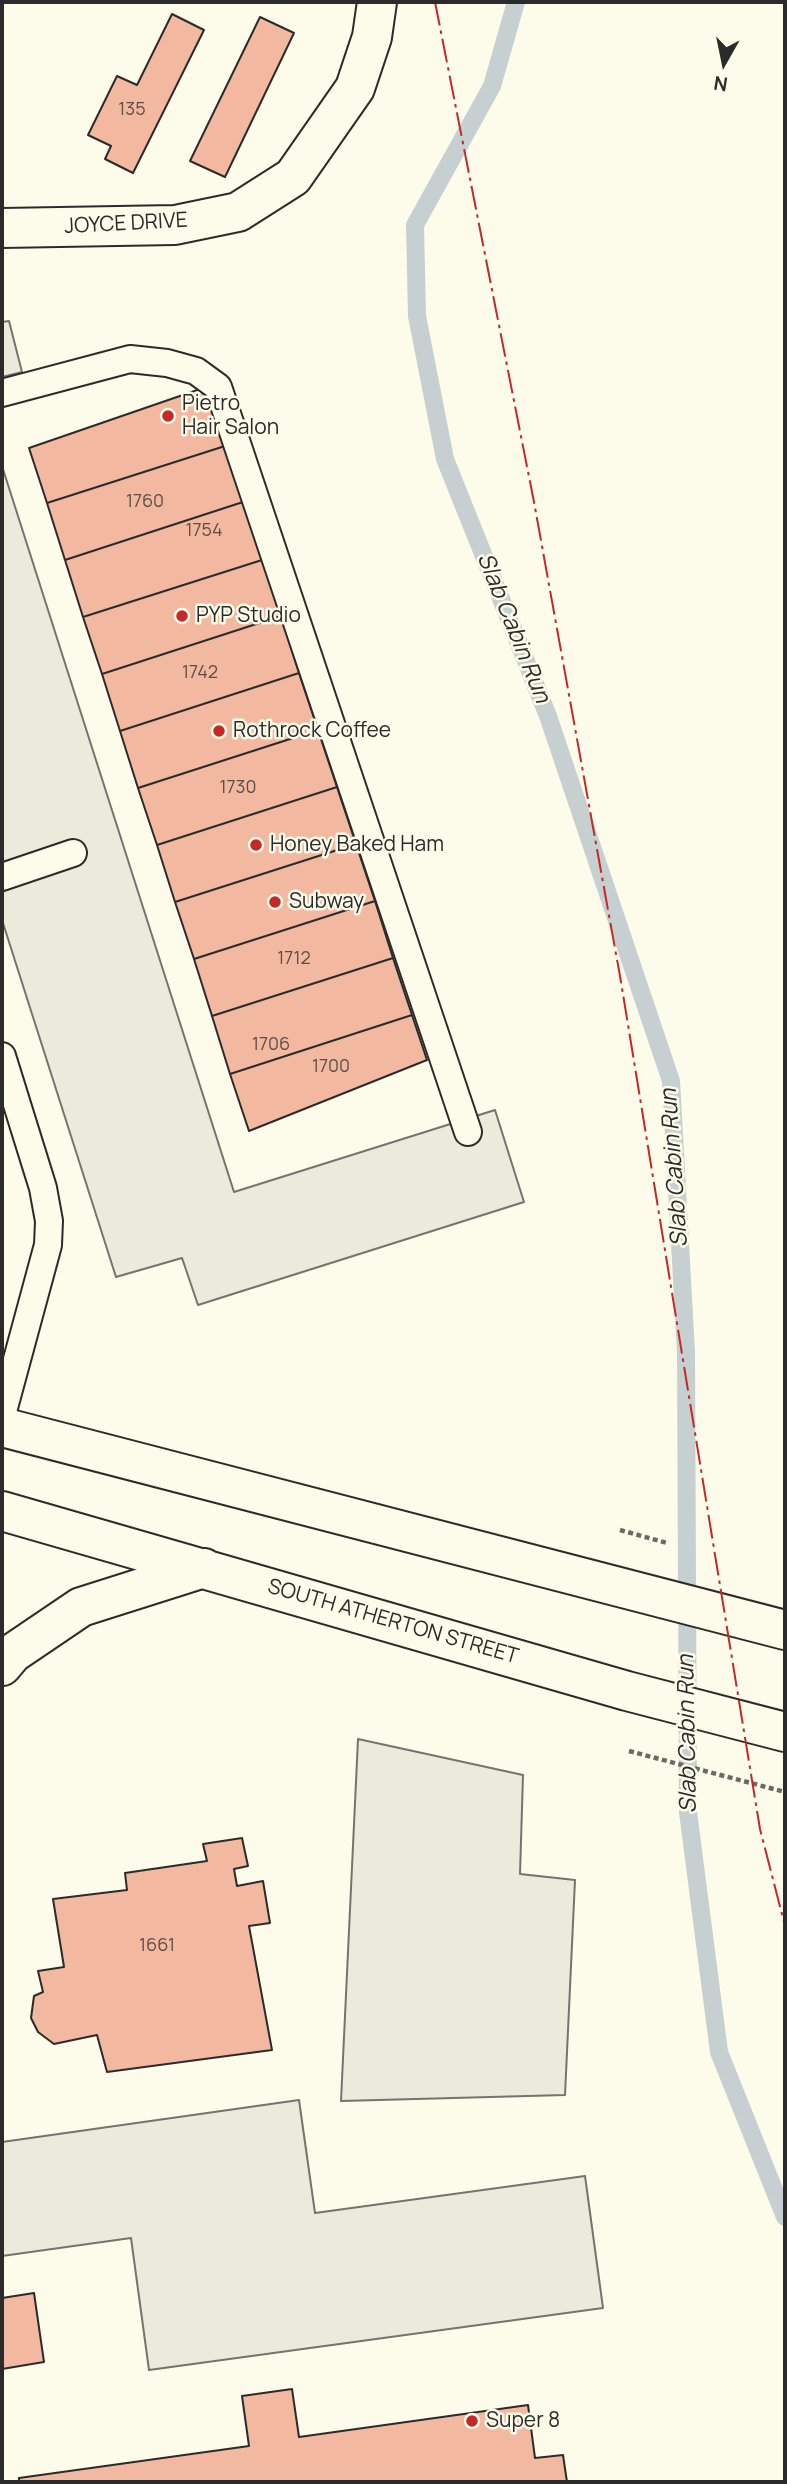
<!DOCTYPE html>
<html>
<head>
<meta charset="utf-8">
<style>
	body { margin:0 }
	#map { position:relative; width:787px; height:2484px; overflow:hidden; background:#fdfbea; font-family:Manrope,sans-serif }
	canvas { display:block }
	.frame { position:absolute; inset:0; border:4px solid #2b2b2b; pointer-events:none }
	.north { position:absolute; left:689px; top:28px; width:70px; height:70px; -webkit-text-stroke:5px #fdfbea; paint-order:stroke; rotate:189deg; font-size:19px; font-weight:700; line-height:28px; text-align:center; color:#2b2b2b }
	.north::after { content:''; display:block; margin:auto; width:24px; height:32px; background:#2b2b2b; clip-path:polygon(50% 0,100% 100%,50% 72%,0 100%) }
</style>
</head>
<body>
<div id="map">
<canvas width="787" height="2484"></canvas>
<div class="frame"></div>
<div class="north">N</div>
</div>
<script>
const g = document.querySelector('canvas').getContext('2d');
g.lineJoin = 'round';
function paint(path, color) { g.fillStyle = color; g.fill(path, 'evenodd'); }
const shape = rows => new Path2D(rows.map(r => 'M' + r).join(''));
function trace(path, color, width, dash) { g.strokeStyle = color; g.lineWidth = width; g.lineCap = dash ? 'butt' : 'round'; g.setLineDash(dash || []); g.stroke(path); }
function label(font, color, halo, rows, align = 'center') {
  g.font = font + ' Manrope,sans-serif'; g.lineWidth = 5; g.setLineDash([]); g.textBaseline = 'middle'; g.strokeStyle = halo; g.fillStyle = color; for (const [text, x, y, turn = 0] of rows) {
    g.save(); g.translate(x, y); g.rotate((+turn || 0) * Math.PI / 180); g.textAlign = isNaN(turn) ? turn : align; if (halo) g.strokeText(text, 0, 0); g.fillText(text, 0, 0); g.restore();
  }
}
const parking = shape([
	[9,321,22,372,2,377,2,322,9,321],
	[2,466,234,1192,495,1110,524,1202,198,1305,182,1258,116,1277,2,920,2,466],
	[358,1739,523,1775,520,1874,575,1880,565,2095,341,2101,358,1739],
	[299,2100,315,2213,585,2176,603,2308,149,2370,131,2238,2,2256,2,2142,299,2100]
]);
const stream = shape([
	[516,2,492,86,415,225,417,316,445,459,548,716,671,1081,686,1352,688,1812,719,2052,785,2217]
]);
const building = shape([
	[172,14,204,30,133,173,105,159,111,146,88,135,117,76,137,85,172,14],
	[260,17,294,33,225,177,190,161,260,17],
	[206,387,225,446,47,503,29,448,206,387],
	[225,446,243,502,65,560,47,503,225,446],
	[243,502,262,560,83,617,65,560,243,502],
	[262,560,281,616,102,674,83,617,262,560],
	[281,616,299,673,120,731,102,674,281,616],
	[299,673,318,730,138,788,120,731,299,673],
	[318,730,337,787,157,845,138,788,318,730],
	[337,787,356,844,175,902,157,845,337,787],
	[356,844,375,901,194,959,175,902,356,844],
	[375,901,393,958,212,1016,194,959,375,901],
	[393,958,412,1015,230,1074,212,1016,393,958],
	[412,1015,427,1060,249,1131,230,1074,412,1015],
	[242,1838,248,1866,234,1869,237,1886,263,1881,270,1923,249,1926,272,2050,107,2072,97,2035,54,2044,38,2032,31,2018,34,1996,43,1992,38,1971,64,1967,53,1899,127,1890,125,1873,207,1861,203,1844,242,1838],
	[34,2293,44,2362,2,2369,2,2298,34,2293],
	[292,2389,299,2437,528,2405,535,2458,563,2455,567,2482,19,2482,19,2478,249,2446,242,2396,292,2389]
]);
const path = shape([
	[620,1530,667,1543],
	[629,1751,785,1792]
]);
const service = shape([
	[2,393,130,359,167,363,196,371,218,387,468,1132],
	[2,877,73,853],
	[2,1056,43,1188,49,1221,48,1245,2,1415]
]);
const minor = shape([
	[2,228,175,225,238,212,293,177,355,88,372,37,377,2]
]);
const primary = shape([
	[2,1427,785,1630],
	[2,1511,627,1691,785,1732],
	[2,1666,13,1653,81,1607,204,1568]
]);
const power = shape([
	[435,2,534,502,620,976,760,1829,785,1926]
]);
const markers = [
	[168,416,7,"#c62828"],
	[182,616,7,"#c62828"],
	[219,731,7,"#c62828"],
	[256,845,7,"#c62828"],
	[275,902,7,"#c62828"],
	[472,2421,7,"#c62828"]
];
const numberNames = [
	["135",132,110],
	["1760",145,502],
	["1754",204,531],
	["1742",200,673],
	["1730",238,788],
	["1712",294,959],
	["1706",271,1045],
	["1700",331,1067],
	["1661",157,1946]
];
const streetNames = [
	["JOYCE DRIVE",126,224,-3],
	["SOUTH ATHERTON STREET",393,1622,16]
];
const poiNames = [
	["Pietro",182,404],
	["Hair Salon",182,428],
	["PYP Studio",196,616],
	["Rothrock Coffee",233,731],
	["Honey Baked Ham",270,845],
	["Subway",289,902],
	["Super 8",486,2421]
];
const waterNames = [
	["Slab Cabin Run",513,628,68],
	["Slab Cabin Run",675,1168,-94],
	["Slab Cabin Run",688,1734,-91]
];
paint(parking, '#eceadb');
trace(parking, '#74746e', 2);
trace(stream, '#c7d0d0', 18);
paint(building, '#f2b8a0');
trace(building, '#2b2b2b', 2);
trace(service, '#2b2b2b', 30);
trace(minor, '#2b2b2b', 42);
trace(primary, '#2b2b2b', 42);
trace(path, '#6a6964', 4.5, [5, 3.5]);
trace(service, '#fdfbea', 26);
trace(minor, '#fdfbea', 38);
trace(primary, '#fdfbea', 38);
trace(power, '#c62828', 2, [24, 5, 3.5, 5]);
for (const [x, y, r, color] of markers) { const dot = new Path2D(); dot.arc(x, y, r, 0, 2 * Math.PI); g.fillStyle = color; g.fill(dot); trace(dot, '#fdfbea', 2.5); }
label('18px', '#5d4e48', null, numberNames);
label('21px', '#2b2b2b', '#fdfbea', streetNames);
label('21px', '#2b2b2b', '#fdfbea', poiNames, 'left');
label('italic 23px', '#2b2b2b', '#fdfbea', waterNames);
</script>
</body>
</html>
